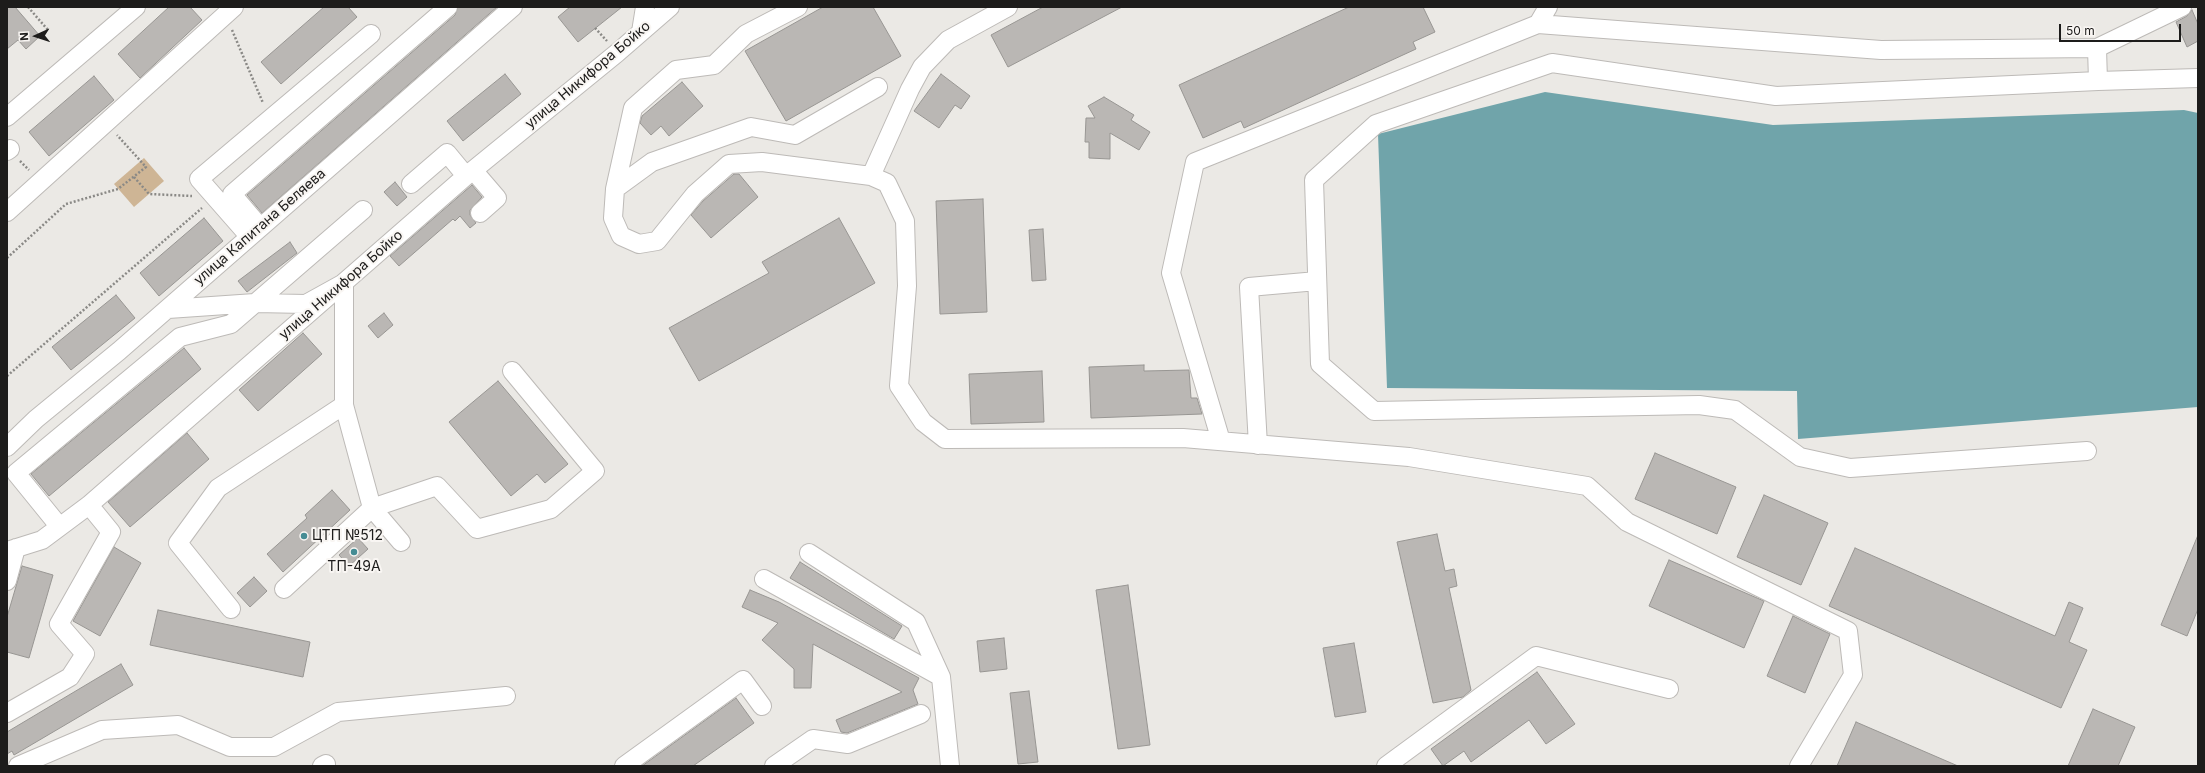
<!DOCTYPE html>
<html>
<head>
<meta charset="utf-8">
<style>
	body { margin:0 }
	#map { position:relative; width:2205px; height:773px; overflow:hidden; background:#ebe9e5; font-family:Inter,sans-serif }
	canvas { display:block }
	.frame { position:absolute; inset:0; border:8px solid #1d1c1b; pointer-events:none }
	.north { position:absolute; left:16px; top:16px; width:40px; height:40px; -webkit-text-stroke:3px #f9f6f3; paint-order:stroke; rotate:267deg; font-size:11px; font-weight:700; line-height:16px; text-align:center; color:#1d1c1b }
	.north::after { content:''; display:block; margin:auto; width:14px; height:18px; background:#1d1c1b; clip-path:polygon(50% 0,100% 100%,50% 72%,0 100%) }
	.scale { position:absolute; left:2059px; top:24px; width:122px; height:18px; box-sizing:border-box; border:2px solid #1d1c1b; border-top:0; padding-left:5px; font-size:12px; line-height:14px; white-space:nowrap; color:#1d1c1b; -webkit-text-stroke:3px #f9f6f3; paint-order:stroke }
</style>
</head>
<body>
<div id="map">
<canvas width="2205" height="773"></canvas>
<div class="frame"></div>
<div class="north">N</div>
<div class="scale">50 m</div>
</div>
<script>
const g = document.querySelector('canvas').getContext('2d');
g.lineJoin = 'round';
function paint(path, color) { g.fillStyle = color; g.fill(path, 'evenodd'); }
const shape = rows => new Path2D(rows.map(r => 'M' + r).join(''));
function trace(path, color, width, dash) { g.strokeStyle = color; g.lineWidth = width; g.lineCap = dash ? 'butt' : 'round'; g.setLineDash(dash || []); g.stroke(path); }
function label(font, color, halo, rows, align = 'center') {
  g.font = font + ' Inter,sans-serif'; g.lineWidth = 4; g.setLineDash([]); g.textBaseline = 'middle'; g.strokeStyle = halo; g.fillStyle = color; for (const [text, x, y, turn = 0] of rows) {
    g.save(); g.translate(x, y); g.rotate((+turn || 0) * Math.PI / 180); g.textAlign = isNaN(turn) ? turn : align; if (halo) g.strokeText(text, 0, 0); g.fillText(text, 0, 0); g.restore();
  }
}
const green = shape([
	[144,158,164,181,134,207,114,184]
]);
const water = shape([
	[1545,92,1773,125,2184,110,2198,113,2198,407,1798,439,1797,391,1387,388,1378,134]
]);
const building = shape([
	[7,7,15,7,40,36,26,49,18,40,7,49,7,7],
	[169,7,190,7,202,20,140,78,118,54,169,7],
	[324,7,348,7,357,17,281,84,261,62,324,7],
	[458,7,497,7,262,213,247,195,455,15,458,7],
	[570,7,622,7,578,42,558,17,570,7],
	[823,7,873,7,901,56,786,121,745,51,823,7],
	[1043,7,1122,7,1008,67,991,35,1043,7],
	[1349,7,1423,7,1435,32,1413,42,1416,49,1244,128,1241,121,1203,138,1179,85,1349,7],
	[2192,10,2198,24,2198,41,2187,47,2176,22,2187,16,2192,10],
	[505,74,521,94,463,141,447,121,505,74],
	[941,74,970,96,961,109,955,105,939,128,914,111,941,74],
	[94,76,114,100,49,156,29,132,94,76],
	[682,82,703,106,669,136,661,126,651,135,640,123,642,116,682,82],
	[1104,97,1134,115,1131,120,1150,132,1139,150,1110,133,1110,159,1089,158,1089,142,1085,142,1086,118,1095,118,1088,106,1104,97],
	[734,174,739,174,758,197,711,238,691,215,703,201,734,174],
	[395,182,407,197,397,206,384,192,395,182],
	[472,185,482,197,470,210,470,215,476,223,470,228,460,216,455,221,453,219,399,266,390,256,472,185],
	[983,199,987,312,940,314,936,201,983,199],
	[204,218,223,241,159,296,140,273,204,218],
	[839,218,875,283,699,381,669,328,769,273,762,262,839,218],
	[1043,229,1046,280,1032,281,1029,230,1043,229],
	[290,242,297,253,247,292,238,281,290,242],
	[116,295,135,318,71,370,52,347,116,295],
	[384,313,393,325,378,338,368,326,384,313],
	[303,333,322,354,258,411,239,390,303,333],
	[184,348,201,369,49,496,31,474,184,348],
	[1144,365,1144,371,1189,370,1191,398,1197,398,1202,414,1091,418,1089,367,1144,365],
	[1042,371,1044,422,971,424,969,374,1042,371],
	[498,381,568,464,545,483,537,474,511,496,449,422,498,381],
	[187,433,209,459,130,527,108,502,187,433],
	[1655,453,1736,487,1717,534,1635,499,1655,453],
	[332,490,350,510,283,572,267,554,307,518,305,515,332,490],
	[1764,495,1828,523,1801,585,1737,557,1764,495],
	[1437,534,1445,571,1454,569,1457,586,1449,588,1471,690,1463,697,1433,703,1397,542,1437,534],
	[2198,535,2198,609,2187,636,2161,625,2198,535],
	[358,538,368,549,349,566,339,555,358,538],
	[114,547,141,563,100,636,73,621,114,547],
	[1855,548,2055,636,2069,602,2083,608,2069,642,2087,650,2061,708,1829,606,1855,548],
	[1669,560,1764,601,1744,648,1649,606,1669,560],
	[800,562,902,626,894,639,790,578,800,562],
	[22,566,53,575,29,658,7,652,7,617,22,566],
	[254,577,267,591,250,607,237,593,254,577],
	[1128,585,1150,745,1118,749,1096,590,1128,585],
	[750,590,779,602,919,678,913,690,918,704,847,733,841,732,836,720,902,692,813,644,811,688,794,688,794,669,762,640,778,623,742,607,750,590],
	[158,610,310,642,303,677,150,645,158,610],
	[1793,616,1830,634,1805,693,1767,676,1793,616],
	[1004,638,1007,669,980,672,977,641,1004,638],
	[1354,643,1366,712,1335,717,1323,648,1354,643],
	[121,664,133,685,14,755,12,751,7,754,7,732,121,664],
	[1537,672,1575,724,1546,744,1529,720,1471,762,1464,751,1443,766,1431,749,1537,672],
	[1029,691,1038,762,1018,764,1010,693,1029,691],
	[736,698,754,723,693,766,642,766,736,698],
	[2093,709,2135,727,2118,766,2068,766,2093,709],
	[1856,722,1958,766,1837,766,1856,722]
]);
const path = shape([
	[28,7,48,30],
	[595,28,607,41],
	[232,30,263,103],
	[20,161,29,170],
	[134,177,149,194,192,196],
	[7,258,66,204,118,189,146,167,117,135],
	[7,376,202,208]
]);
const minor = shape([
	[798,7,746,34,714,65,676,70,633,108,615,189,613,218,621,236,639,244,657,241,695,194,729,164,762,162,871,176,887,183,905,221,907,286,899,386,923,422,945,439,1183,438,1409,457,1587,486,1627,522,1848,631,1853,675,1799,766],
	[1538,24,1548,7],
	[641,32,645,7],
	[2097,48,2098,81,2198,78],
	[7,117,136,7],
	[7,151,10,149],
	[473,170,497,198,480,213],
	[871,176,910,89,922,67,948,40,1008,7],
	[411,184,447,153,466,176],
	[615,189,652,162,751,127,795,135,878,87],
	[7,212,234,7],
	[260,227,232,194,448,7],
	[249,236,199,179,371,34],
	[168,309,255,303,306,304,344,283,344,405,218,488,178,543,231,609],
	[1221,441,1171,273,1195,162,1538,24,1881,50,2097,48,2182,7],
	[1258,445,1249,287,1317,281],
	[7,447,36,419,119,351,513,7],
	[2087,451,1850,468,1800,457,1735,410,1699,405,1374,411,1320,364,1314,180,1376,124,1552,63,1776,96,2098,81],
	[59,526,16,473,180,337,231,324,363,210],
	[401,542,372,508,437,486,477,529,551,509,595,471,512,371],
	[7,551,42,540,89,505,466,176,617,53,670,7],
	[809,553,916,622,941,677],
	[764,579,941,677,950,766],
	[7,581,16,548],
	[284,589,372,508,344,405],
	[7,713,70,677,85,654,59,624,111,532,89,505],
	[18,766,102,730,178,725,230,747,274,747,338,712,506,696],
	[322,766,326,764],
	[624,766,743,680,762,706],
	[774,766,813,739,848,744,921,714],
	[1386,766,1536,656,1669,689]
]);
const markers = [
	[304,536,4,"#458c94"],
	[354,552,4,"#458c94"]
];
const streetNames = [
	["улица Никифора Бойко",588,75,-40],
	["улица Капитана Беляева",260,227,-41],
	["улица Никифора Бойко",341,285,-41]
];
const poiNames = [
	["ЦТП №512",312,536],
	["ТП-49А",354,567,"center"]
];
paint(green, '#ceb595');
paint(water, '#70a4aa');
paint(building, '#bab7b4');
trace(building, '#989693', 1);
trace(minor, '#bdbab7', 20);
trace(path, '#8a8986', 2.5, [2, 2]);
trace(minor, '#fff', 18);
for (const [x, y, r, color] of markers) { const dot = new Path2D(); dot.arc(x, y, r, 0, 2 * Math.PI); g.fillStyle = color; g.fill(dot); trace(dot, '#f9f6f3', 1.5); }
label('14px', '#1d1c1b', '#f9f6f3', streetNames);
label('14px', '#1d1c1b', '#f9f6f3', poiNames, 'left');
</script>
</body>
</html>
